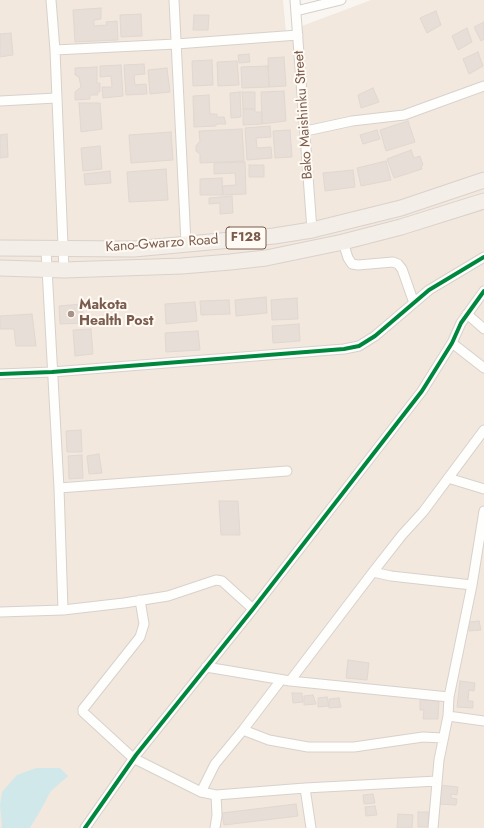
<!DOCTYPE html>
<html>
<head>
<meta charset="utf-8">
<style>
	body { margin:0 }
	canvas { display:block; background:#f9f5f0 }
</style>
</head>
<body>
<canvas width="484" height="828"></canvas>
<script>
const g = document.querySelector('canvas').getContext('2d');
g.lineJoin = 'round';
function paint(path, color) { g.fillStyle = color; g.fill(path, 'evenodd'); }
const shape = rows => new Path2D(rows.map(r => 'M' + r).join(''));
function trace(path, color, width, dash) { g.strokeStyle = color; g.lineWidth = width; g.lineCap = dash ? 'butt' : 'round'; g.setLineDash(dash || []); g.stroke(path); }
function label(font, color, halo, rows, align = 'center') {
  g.font = font + ' Jost,sans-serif'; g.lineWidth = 4; g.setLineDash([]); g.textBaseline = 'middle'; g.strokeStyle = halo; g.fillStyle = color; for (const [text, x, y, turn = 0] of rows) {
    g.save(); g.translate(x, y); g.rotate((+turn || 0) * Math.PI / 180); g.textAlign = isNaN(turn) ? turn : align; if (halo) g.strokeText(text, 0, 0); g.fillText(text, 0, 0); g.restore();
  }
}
const residential = shape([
	[0,0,283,0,286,32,371,0,484,0,484,828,0,828]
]);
const water = shape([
	[36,768,60,768,68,776,51,791,40,811,30,828,1,828,2,826,0,805,2,792,17,775]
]);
const building = shape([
	[101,8,101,19,94,20,94,26,107,25,106,22,117,21,118,40,75,42,73,10,101,8],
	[436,11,441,25,427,33,420,18,436,11],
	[141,14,142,36,121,37,120,15,141,14],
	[194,15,209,15,208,30,193,30,194,15],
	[484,22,484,39,481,41,474,27,484,22],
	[467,28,472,42,458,50,452,36,467,28],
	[11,33,13,55,0,57,0,34,11,33],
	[478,52,483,66,469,74,463,59,478,52],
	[249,54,250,62,239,63,238,55,249,54],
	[284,57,286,86,269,87,268,58,284,57],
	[212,60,213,85,193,86,192,61,212,60],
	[237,61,239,85,218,86,217,62,237,61],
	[144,64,145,74,134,75,135,85,146,84,147,94,126,95,124,65,144,64],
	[121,65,123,96,103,98,102,87,112,87,111,76,100,77,100,66,121,65],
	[268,66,269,87,242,88,241,67,268,66],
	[97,67,97,83,100,83,100,92,97,92,98,95,90,95,90,99,75,100,75,92,81,87,79,77,75,75,75,68,97,67],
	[167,68,170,92,150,94,148,70,167,68],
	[373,88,379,102,361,108,358,95,373,88],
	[284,91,286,121,262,124,261,92,284,91],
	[240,92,241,117,231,118,230,93,240,92],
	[242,92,255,92,255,109,243,109,242,92],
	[209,95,210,114,217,114,217,117,224,117,226,124,216,124,216,126,194,127,193,96,209,95],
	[79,103,100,103,102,129,81,132,79,103],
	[243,109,255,109,255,112,262,112,262,124,243,125,243,109],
	[408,121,415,142,386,151,380,130,408,121],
	[270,126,271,137,256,138,257,148,271,147,272,158,247,160,245,128,270,126],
	[242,129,244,161,200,163,200,154,196,151,196,146,200,141,199,131,242,129],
	[290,130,292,157,275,158,273,131,290,130],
	[377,130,380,139,363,144,360,135,377,130],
	[171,132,173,160,131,163,129,135,171,132],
	[7,134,8,157,0,158,0,135,7,134],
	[100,146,102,169,83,171,81,148,100,146],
	[411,150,414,158,420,156,423,165,421,166,422,169,394,178,387,159,411,150],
	[386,161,391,180,361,186,357,168,386,161],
	[245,162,246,194,223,195,222,186,236,185,235,173,214,174,214,163,245,162],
	[249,165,264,165,264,177,249,177,249,165],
	[166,169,168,200,129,202,127,172,166,169],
	[353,170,355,187,325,191,323,173,353,170],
	[110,171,111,183,85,185,84,174,110,171],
	[222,178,223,195,200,195,200,179,222,178],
	[232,196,233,213,220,214,220,203,209,204,209,198,232,196],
	[266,297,267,313,236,316,235,300,266,297],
	[297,298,298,319,272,320,271,300,297,298],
	[229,300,230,314,201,315,200,301,229,300],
	[195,302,197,321,166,324,165,304,195,302],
	[82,304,84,323,60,324,59,306,82,304],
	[32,314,36,346,16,346,14,329,0,329,0,316,32,314],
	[299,324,300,341,273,343,272,326,299,324],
	[91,329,93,354,75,356,73,330,91,329],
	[198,331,200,350,166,352,165,333,198,331],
	[81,430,82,452,67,452,66,431,81,430],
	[99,454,102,473,89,474,87,456,99,454],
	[82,455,83,478,69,479,68,456,82,455],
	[219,501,238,501,240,535,221,535,219,501],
	[479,621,481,630,469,631,469,622,479,621],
	[348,660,369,663,367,680,346,678,348,660],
	[460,681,475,683,474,691,469,690,468,701,473,701,473,708,457,707,460,681],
	[292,693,302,693,303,702,293,703,292,693],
	[313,695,316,704,304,705,304,696,313,695],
	[327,697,329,706,318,707,318,698,327,697],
	[339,698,341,707,329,708,329,699,339,698],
	[420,700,439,701,438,719,423,719,424,710,420,710,420,700],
	[440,785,458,787,457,795,451,794,451,798,457,799,456,805,438,804,440,785],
	[373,794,375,803,364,804,363,795,373,794],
	[296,804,298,816,224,825,222,813,296,804],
	[375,806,377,815,366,816,365,807,375,806],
	[418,812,429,812,429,827,418,827,418,812],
	[398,814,413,815,412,828,397,828,398,814]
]);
const minor = shape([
	[51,0,55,50,64,270],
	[174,0,186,243],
	[295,0,312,230],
	[296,11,341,0],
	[55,50,176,44,298,35],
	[0,101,56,98],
	[306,131,352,121,404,115,484,86],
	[343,242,348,258,352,264,358,265,393,262,398,264,402,269,414,303],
	[46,250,59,488,63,610],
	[467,314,484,329],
	[452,343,484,368],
	[0,374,52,372,344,349,359,346,375,336,429,290,484,257],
	[448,478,484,489],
	[59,488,287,471],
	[373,572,391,576,472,585],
	[140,600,144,624,140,637,83,709,83,712,133,758,201,792,216,795,305,788,437,781],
	[0,612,63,610,124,603,168,596,216,580,222,581,253,609],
	[206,667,290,681,449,697],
	[290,681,373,572,402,535,423,512,484,430],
	[448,716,484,721],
	[243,730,269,740,308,747,354,747,423,737,443,738],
	[305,788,311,828],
	[201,792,215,764,243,730,281,680],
	[85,828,136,755,253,609,422,391,452,343,461,323,484,291],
	[215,828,217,815,216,795],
	[433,828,439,760,448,716,449,697,472,585,484,511]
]);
const primary = shape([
	[0,248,134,249,274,236,312,230,401,208,484,180],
	[0,268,64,270,182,266,230,262,266,258,343,242,401,227,484,201]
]);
const cycleway = shape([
	[0,374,52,372,344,349,359,346,375,336,429,290,484,257],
	[85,828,136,755,253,609,422,391,452,343,461,323,484,291]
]);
const markers = [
	[71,314,4,"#a69286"]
];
const shields = [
	[246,238,40]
];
const shieldNames = [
	["F128",246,238]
];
const streetNames = [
	["Bako Maishinku Street",304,115,-94],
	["Kano-Gwarzo Road",162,244,-4]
];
const poiNames = [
	["Makota",79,306],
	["Health Post",79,322]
];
paint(residential, '#f2e8de');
paint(water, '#d0e8ea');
paint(building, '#e6ded7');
trace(building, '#e2d8d2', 1);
trace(minor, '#d7d1cb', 11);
trace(primary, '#dad1cc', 17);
trace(minor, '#fefefd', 9);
trace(primary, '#f3eee8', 15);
trace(cycleway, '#00873e', 4);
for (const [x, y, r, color] of markers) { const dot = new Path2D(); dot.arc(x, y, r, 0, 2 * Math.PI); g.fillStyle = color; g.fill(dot); trace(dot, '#fffaf3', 1.5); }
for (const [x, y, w] of shields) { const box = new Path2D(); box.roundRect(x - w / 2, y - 11, w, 22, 3); g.fillStyle = '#fffaf3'; g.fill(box); trace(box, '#7a5c4d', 1); }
label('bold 13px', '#7a5c4d', null, shieldNames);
label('14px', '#7a5c4d', '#fffaf3', streetNames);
label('bold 14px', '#7a5c4d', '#fffaf3', poiNames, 'left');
</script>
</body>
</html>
